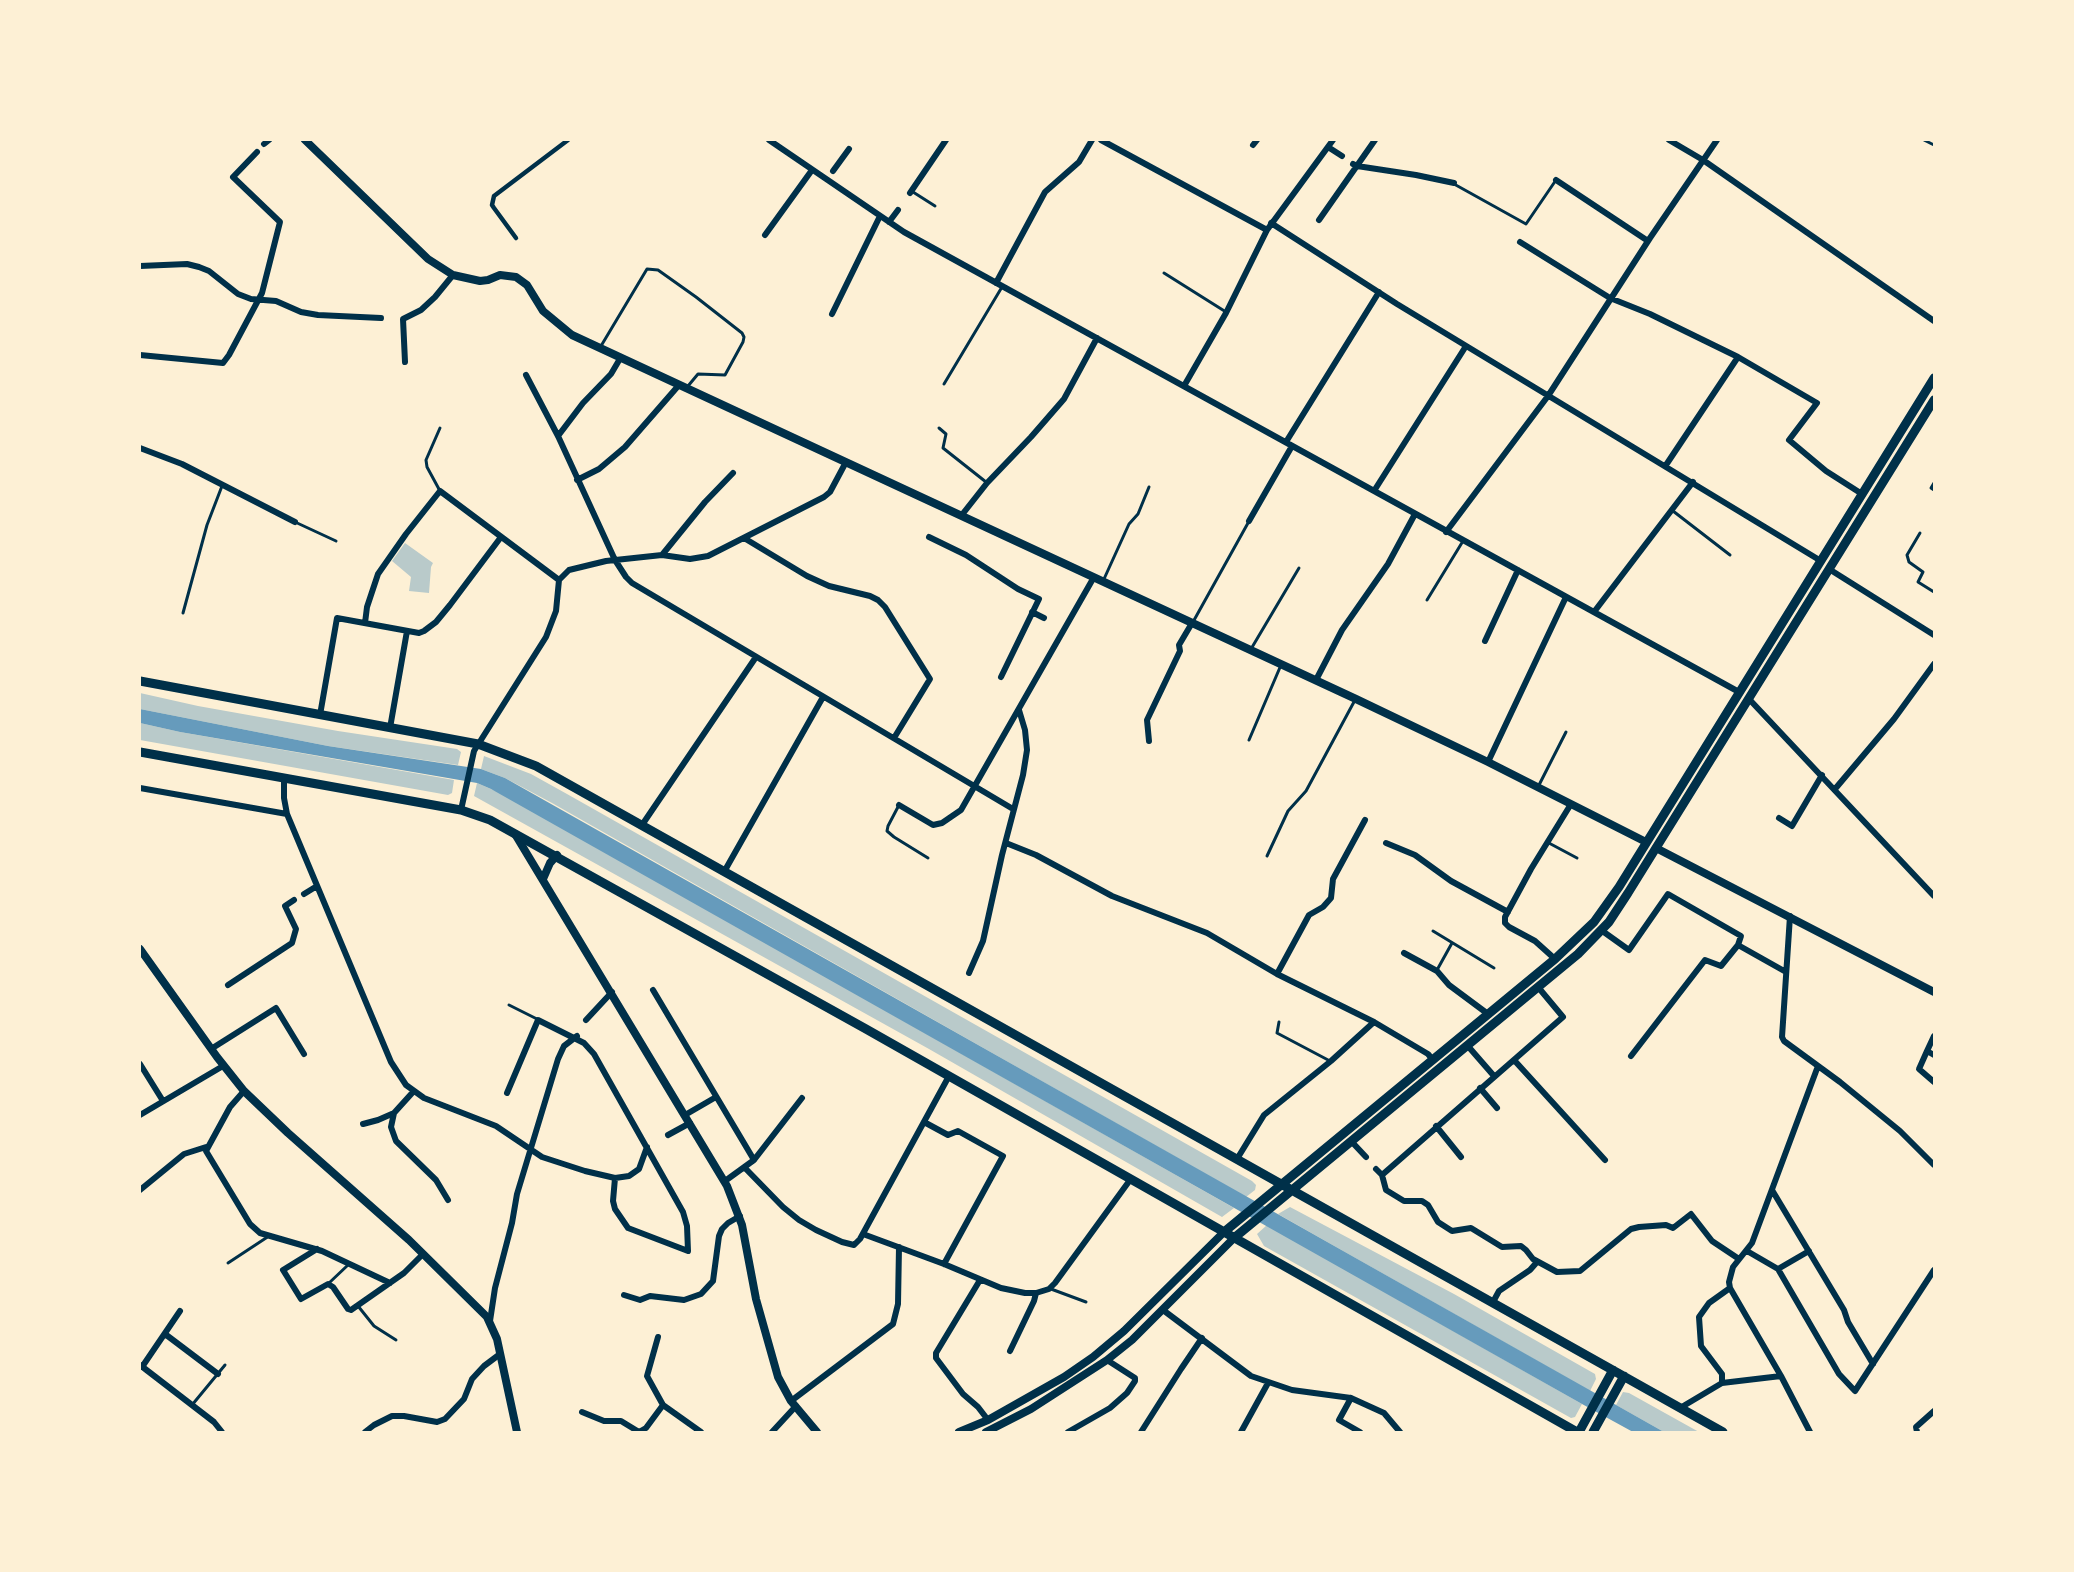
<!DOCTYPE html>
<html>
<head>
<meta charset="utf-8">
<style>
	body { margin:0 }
	#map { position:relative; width:2074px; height:1572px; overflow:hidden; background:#fdf0d5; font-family:Karla,sans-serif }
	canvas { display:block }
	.frame { position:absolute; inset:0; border:141px solid #fdf0d5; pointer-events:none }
</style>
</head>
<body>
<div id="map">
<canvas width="2074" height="1572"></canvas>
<div class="frame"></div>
</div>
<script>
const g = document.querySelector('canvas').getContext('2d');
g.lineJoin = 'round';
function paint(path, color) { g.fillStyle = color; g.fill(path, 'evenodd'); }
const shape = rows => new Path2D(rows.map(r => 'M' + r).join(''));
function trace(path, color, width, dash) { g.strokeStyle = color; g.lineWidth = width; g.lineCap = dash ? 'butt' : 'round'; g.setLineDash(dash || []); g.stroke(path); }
const green = shape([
	[405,543,433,563,431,567,429,593,409,591,411,577,392,561],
	[140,693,198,706,338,731,457,749,461,752,458,765,328,746,140,709],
	[140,723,180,732,454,780,452,793,448,795,140,740],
	[484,756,531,774,567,794,1252,1181,1256,1185,1255,1190,1246,1197,552,803,505,778,481,769],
	[477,783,507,796,1234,1208,1222,1217,929,1049,474,796],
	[1290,1207,1454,1294,1595,1374,1596,1379,1590,1391,1278,1214],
	[1267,1225,1582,1404,1575,1417,1571,1418,1264,1246,1257,1234],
	[1623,1392,1629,1393,1699,1432,1664,1432,1616,1405]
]);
const water = shape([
	[140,709,328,746,481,769,505,778,1664,1432,1633,1432,1582,1404,491,789,477,783,180,732,140,723]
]);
const service = shape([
	[1924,140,1934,145],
	[1454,184,1526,224,1556,180],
	[913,192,935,206],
	[1164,273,1226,312],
	[601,346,647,269,658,270,696,297,742,333,744,337,743,342,725,375,698,374,688,386],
	[944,384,1002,287],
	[939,428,946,434,943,448,986,482],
	[1934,483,1931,488,1934,490],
	[440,491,427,467,426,460,440,428],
	[1673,511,1730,555],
	[295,522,336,541],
	[1920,533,1907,555,1909,562,1923,572,1918,582,1934,592],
	[1104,579,1129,524,1138,514,1149,487],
	[1427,600,1463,541],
	[183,613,207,525,222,486],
	[1193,622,1248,523],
	[1251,649,1299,568],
	[1249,740,1281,665],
	[1538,787,1566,732],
	[899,805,888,826,887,831,894,837,928,858],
	[1547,842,1577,858],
	[1267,856,1288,811,1306,791,1355,700],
	[1433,931,1494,968],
	[1437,970,1452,943],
	[509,1005,537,1019],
	[1279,1022,1277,1033,1330,1061],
	[228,1263,269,1236],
	[329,1283,348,1265],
	[1051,1289,1086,1302],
	[358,1306,374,1326,396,1340],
	[192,1405,225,1365]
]);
const pedestrian = shape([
	[516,238,494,208,492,205,494,196,568,140]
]);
const minor = shape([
	[769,140,904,232,1739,692],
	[1101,140,1267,230],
	[1669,140,1703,160,1934,321],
	[264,144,269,140],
	[1253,145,1257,140],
	[1328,147,1342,156],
	[1353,164,1357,166,1416,175,1454,183],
	[833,171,849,149],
	[1556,180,1648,241],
	[910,193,946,140],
	[1319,220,1375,140],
	[889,222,898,210],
	[1271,223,1397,304,1821,561],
	[765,235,812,170],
	[1520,242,1610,298,1650,314,1738,357,1817,403,1789,440,1826,471,1862,494],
	[140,266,187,264,199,267,209,271,238,294,251,299,276,301,301,312,318,315,381,318],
	[996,283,1045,192,1079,162,1092,140],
	[832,314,880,216],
	[140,355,223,363,229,355,262,293,280,222,233,177,257,152],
	[405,362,403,319,421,310,435,297,453,275],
	[526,375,558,436,615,560,626,577,632,583,1013,809],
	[1184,386,1226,313,1267,230,1333,140],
	[558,436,583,403,611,374,621,357],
	[1286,442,1379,292],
	[140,448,182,464,295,522],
	[1666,465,1738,357],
	[577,480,599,469,625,447,679,385],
	[1374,491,1466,346],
	[961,516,987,483,1031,437,1064,399,1097,338],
	[1249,521,1292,446],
	[1446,532,1548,396,1650,238,1717,140],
	[929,537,966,555,1018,589,1039,599,1001,677],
	[744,538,807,576,829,586,870,596,878,600,885,607,930,679,894,738],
	[662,555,705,502,733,473],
	[1829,569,1934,635],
	[559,580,569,570,606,561,662,555,690,559,708,556,824,497,830,492,846,462],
	[1032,612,1044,618],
	[1594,612,1693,482],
	[365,623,367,607,378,574,406,534,440,491,559,580],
	[1485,641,1518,570],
	[1316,680,1342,630,1388,564,1415,514],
	[1749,699,1934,896],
	[320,715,337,618,419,633,424,631,436,622,450,605,501,537],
	[390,728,407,631],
	[1149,741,1147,720,1180,651,1179,645,1192,623],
	[1488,762,1566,597],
	[284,778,284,798,287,814,391,1062,406,1085,424,1098,496,1126,542,1157,585,1171,615,1178,629,1176,639,1169,647,1147],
	[140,788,287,814],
	[1835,789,1894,719,1934,664],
	[899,805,933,825,942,823,961,810,1094,577],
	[461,810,474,751,546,637,556,611,559,580],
	[1779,818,1792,826,1822,775],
	[642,825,756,657],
	[1006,843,1036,855,1112,896,1207,933,1277,974,1374,1022,1428,1054,1433,1060],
	[1386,843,1415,855,1451,881,1508,912],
	[724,872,823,697],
	[304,894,317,886],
	[1790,916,1782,1037,1784,1041,1840,1082,1900,1131,1934,1165],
	[1601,930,1629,950,1668,894,1741,936,1738,945,1786,972],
	[1404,953,1437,971,1449,985,1488,1014],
	[1555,959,1535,941,1509,927,1505,923,1505,917,1531,869,1571,804],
	[969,973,983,941,1002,855,1023,775,1027,750,1025,730,1019,710],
	[1277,974,1309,915,1323,907,1331,898,1333,879,1365,820],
	[228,985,292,943,296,929,285,906,294,900],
	[653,990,754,1160],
	[586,1020,612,992],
	[1934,1036,1927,1051,1934,1055],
	[1467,1045,1494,1076],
	[211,1049,276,1008,304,1054],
	[1927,1051,1919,1069,1934,1082],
	[1631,1056,1705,960,1721,966,1738,945],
	[1514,1060,1605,1160],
	[140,1064,163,1101],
	[1480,1088,1497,1108],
	[244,1091,230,1107,206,1151,250,1224,260,1233,322,1251,390,1283],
	[507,1093,538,1020,584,1043,594,1054,683,1212,687,1226,688,1251,628,1228,615,1209,613,1201,615,1178],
	[394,1113,391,1127,396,1141,436,1180,448,1200],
	[140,1115,223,1066],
	[685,1115,716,1097],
	[924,1122,948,1135,958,1131,1003,1156,944,1264],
	[363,1124,378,1120,394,1113,413,1092],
	[1436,1126,1461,1157],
	[668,1135,690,1123],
	[1351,1141,1366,1157],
	[1237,1159,1264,1115,1331,1061,1374,1022],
	[745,1168,783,1207,799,1220,816,1230,842,1242,854,1245,860,1239,949,1076],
	[1376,1169,1382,1175,1386,1190,1404,1201,1422,1201,1428,1205,1438,1222,1452,1231,1471,1228,1502,1247,1521,1246,1526,1250,1533,1259,1557,1272,1580,1271,1631,1229,1639,1227,1666,1225,1673,1228,1691,1214,1712,1241,1739,1259],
	[1382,1175,1563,1017,1538,987],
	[725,1181,754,1160,802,1098],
	[140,1190,184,1154,206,1147],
	[1772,1190,1844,1310,1848,1322,1873,1364],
	[863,1234,944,1264,1001,1288,1025,1293,1036,1293,1049,1289,1055,1283,1130,1180],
	[317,1249,283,1270,301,1299,328,1284,333,1287,348,1309,351,1310,404,1273,423,1254],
	[1747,1251,1778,1269,1839,1374,1855,1391,1934,1270],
	[1778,1269,1809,1251],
	[980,1280,936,1353,936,1358,963,1394,978,1407,988,1420],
	[624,1295,640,1300,650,1296,684,1300,701,1294,713,1281,719,1236,722,1229,728,1223,740,1216],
	[1493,1302,1499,1291,1530,1270,1537,1262],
	[1163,1310,1251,1376,1292,1390,1351,1398,1384,1413,1400,1432],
	[490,1321,495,1288,512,1223,517,1194,558,1059,564,1046,577,1036],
	[165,1334,218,1374],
	[658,1337,647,1376,663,1405,701,1432],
	[1010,1351,1034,1301,1036,1293],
	[140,1365,214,1422,222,1432],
	[142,1367,180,1311],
	[1722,1383,1722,1374,1701,1346,1699,1317,1709,1303,1730,1288],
	[1351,1398,1339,1420,1360,1432],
	[791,1401,893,1324,898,1304,899,1247],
	[1680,1408,1722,1383,1781,1376],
	[582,1412,604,1421,621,1421,639,1432,646,1428,663,1405],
	[365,1432,374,1425,392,1416,404,1416,437,1422,445,1419,464,1399,472,1379,484,1366,500,1354],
	[772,1432,796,1406],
	[1068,1432,1110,1408,1127,1393,1135,1381,1135,1378,1107,1360],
	[1141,1432,1181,1369,1202,1338],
	[1241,1432,1268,1383],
	[1810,1432,1781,1376,1730,1288,1729,1282,1733,1267,1752,1243,1818,1066],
	[1917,1432,1916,1427,1934,1411]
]);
const tertiary = shape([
	[140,949,217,1057,244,1091,288,1133,409,1240,487,1317,497,1339,517,1432]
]);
const secondary = shape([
	[305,140,428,259,453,275,480,281,488,280,500,275,516,277,527,285,543,311,572,335,1356,699,1488,762,1646,842],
	[515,834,727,1186,742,1225,756,1299,778,1377,791,1401,817,1432],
	[1656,848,1934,992],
	[543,879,550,863,557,855],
	[959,1432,988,1420,1064,1377,1093,1357,1124,1331,1224,1232],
	[986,1432,1031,1409,1107,1360,1132,1340,1234,1238]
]);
const primary = shape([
	[140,681,478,744,536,766,1723,1432],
	[140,752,461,810,490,820,866,1029,1577,1432],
	[1224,1232,1555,959,1594,922,1619,887,1934,378],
	[1234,1238,1578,954,1609,922,1628,893,1934,400],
	[1579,1432,1613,1370],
	[1593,1432,1624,1376]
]);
paint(green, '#b9caca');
paint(water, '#669bbc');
trace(service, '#003049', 3);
trace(pedestrian, '#003049', 4.5);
trace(minor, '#003049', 6);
trace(tertiary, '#003049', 8);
trace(secondary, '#003049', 8);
trace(primary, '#003049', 9);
</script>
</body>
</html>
